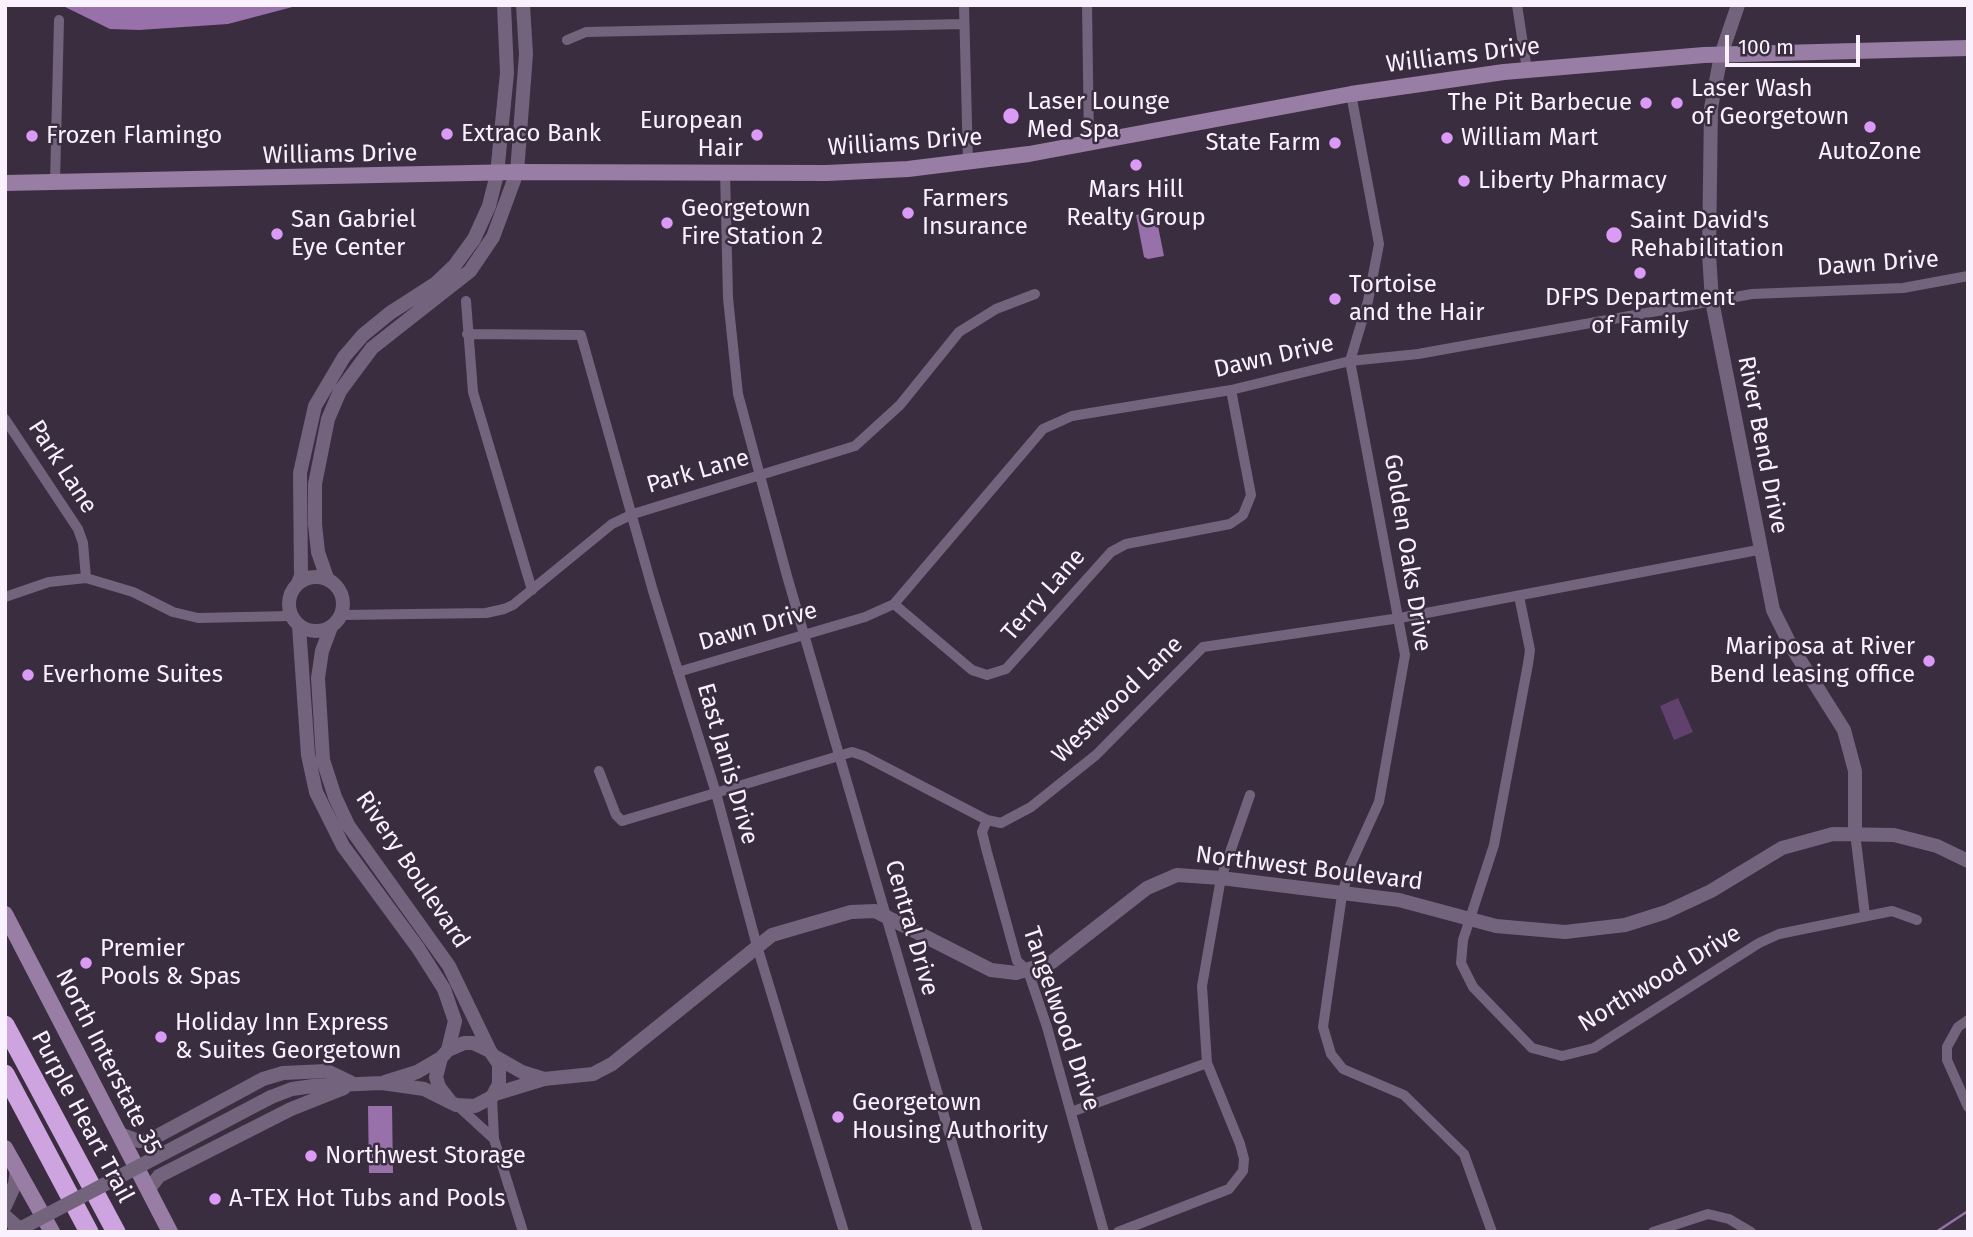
<!DOCTYPE html>
<html>
<head>
<meta charset="utf-8">
<style>
	body { margin:0 }
	#map { position:relative; width:1973px; height:1237px; overflow:hidden; background:#3a2d40; font-family:"Fira Sans",sans-serif }
	canvas { display:block }
	.frame { position:absolute; inset:0; border:7px solid #faf1fe; pointer-events:none }
	.scale { position:absolute; left:1725px; top:35px; width:135px; height:32px; box-sizing:border-box; border:4px solid #faf1fe; border-top:0; padding-left:9px; font-size:21px; line-height:24px; white-space:nowrap; color:#faf1fe; -webkit-text-stroke:5px #3a2d40; paint-order:stroke }
</style>
</head>
<body>
<div id="map">
<canvas width="1973" height="1237"></canvas>
<div class="frame"></div>
<div class="scale">100 m</div>
</div>
<script>
const g = document.querySelector('canvas').getContext('2d');
g.lineJoin = 'round';
function paint(path, color) { g.fillStyle = color; g.fill(path, 'evenodd'); }
const shape = rows => new Path2D(rows.map(r => 'M' + r).join(''));
function trace(path, color, width, dash) { g.strokeStyle = color; g.lineWidth = width; g.lineCap = dash ? 'butt' : 'round'; g.setLineDash(dash || []); g.stroke(path); }
function label(font, color, halo, rows, align = 'center') {
  g.font = font + ' "Fira Sans",sans-serif'; g.lineWidth = 5; g.setLineDash([]); g.textBaseline = 'middle'; g.strokeStyle = halo; g.fillStyle = color; for (const [text, x, y, turn = 0] of rows) {
    g.save(); g.translate(x, y); g.rotate((+turn || 0) * Math.PI / 180); g.textAlign = isNaN(turn) ? turn : align; if (halo) g.strokeText(text, 0, 0); g.fillText(text, 0, 0); g.restore();
  }
}
const green = shape([
	[1678,698,1693,732,1674,740,1660,706]
]);
const water = shape([
	[61,5,300,5,228,24,139,30,110,29],
	[1155,211,1164,256,1148,259,1144,257,1136,215],
	[368,1106,392,1106,393,1173,369,1173]
]);
const stream = shape([
	[1936,1232,1968,1211]
]);
const minor = shape([
	[964,5,968,163],
	[1087,5,1089,142],
	[1517,5,1527,70],
	[567,40,586,32,964,24],
	[1351,94,1379,244,1368,301,1350,361,1405,655,1379,802,1350,866,1342,895,1323,1027,1331,1054,1343,1069,1404,1095,1464,1154,1492,1232],
	[725,171,728,298,738,394,787,576,978,1232],
	[55,182,59,20],
	[466,301,473,392,532,590],
	[467,334,581,335,653,591,716,793,757,946,844,1232],
	[5,419,78,529,83,543,86,578],
	[1519,596,1530,650,1528,664,1494,845,1463,940,1461,963,1473,987,1532,1048,1562,1056,1594,1048,1759,943,1779,934,1892,911,1917,920],
	[5,597,49,582,86,578,133,592,173,612,198,618,291,616],
	[894,604,972,670,987,675,1006,669,1111,552,1126,544,1230,524,1243,515,1251,495,1231,390],
	[341,615,486,613,504,609,513,605,612,524,633,514,855,446,900,405,959,332,996,309,1035,294],
	[678,672,865,617,894,604,1043,429,1072,416,1231,390,1350,361,1418,354,1752,294,1903,288,1968,276],
	[599,771,616,815,622,821,852,752,864,756,987,820,1001,823,1031,807,1096,755,1203,647,1400,618,1758,550],
	[987,820,982,832,987,852,1017,961,1028,971,1047,1027,1104,1232],
	[1855,833,1865,915],
	[1968,1020,1958,1027,1947,1047,1947,1060,1968,1107],
	[492,1097,494,1139,523,1232],
	[458,1106,494,1139],
	[1071,1112,1207,1063],
	[1118,1232,1229,1189,1243,1171,1244,1159,1240,1144,1207,1063,1202,986,1221,878,1250,795],
	[1653,1232,1708,1214,1729,1219,1751,1232]
]);
const tertiary = shape([
	[1738,5,1721,55,1711,108,1709,254,1712,301,1773,610,1791,646,1844,730,1855,771,1855,833],
	'289 604a27 27 0 1 1 54 0a27 27 0 1 1-54 0Z',
	[327,578,318,552,315,524,315,484,328,419,340,391,372,348,470,271,493,237,517,172,526,54,523,5],
	[298,583,301,576,300,473,315,406,344,357,363,335,390,313,435,284,455,265,474,239,489,206,497,174,507,73,504,5],
	[299,626,308,755,316,792,343,846,418,948,444,989,455,1021,448,1050],
	[331,627,322,651,318,678,323,760,335,797,348,825,449,966,490,1051],
	[494,1056,522,1072,544,1079,593,1074,612,1064,772,935,851,912,875,911,991,970,1016,973,1052,962,1147,888,1177,875,1221,878,1399,900,1496,926,1565,932,1625,925,1666,912,1711,891,1782,848,1833,834,1894,835,1937,846,1968,861],
	[385,1082,417,1072,441,1058],
	[495,1094,544,1079],
	[271,1097,292,1089,313,1086,382,1083,424,1089,456,1105,475,1106,492,1097,499,1084,499,1064,490,1051,473,1043,464,1043,448,1050,441,1058,436,1077,439,1087,450,1101],
	[120,1134,139,1141,150,1140,263,1079,283,1073,327,1071,350,1082],
	[149,1189,159,1176,291,1109,344,1088],
	[5,1206,15,1184,17,1169],
	[5,1216,23,1232]
]);
const secondary = shape([
	[5,183,517,172,827,173,908,169,1029,154,1351,94,1504,72,1704,55,1968,48],
	[5,914,170,1232],
	[5,1148,52,1232]
]);
const motorway = shape([
	[5,1025,116,1232],
	[5,1074,89,1232]
]);
const tertiaryBridge = shape([
	[14,1232,271,1097]
]);
const markers = [
	[1646,103,7,"#da9af6"],
	[1677,103,7,"#da9af6"],
	[1011,116,9,"#da9af6"],
	[1870,127,7,"#da9af6"],
	[447,134,7,"#da9af6"],
	[757,135,7,"#da9af6"],
	[32,136,7,"#da9af6"],
	[1447,138,7,"#da9af6"],
	[1335,143,7,"#da9af6"],
	[1136,165,7,"#da9af6"],
	[1464,181,7,"#da9af6"],
	[908,213,7,"#da9af6"],
	[667,223,7,"#da9af6"],
	[277,234,7,"#da9af6"],
	[1614,235,9,"#da9af6"],
	[1640,273,7,"#da9af6"],
	[1335,299,7,"#da9af6"],
	[1929,661,7,"#da9af6"],
	[28,675,7,"#da9af6"],
	[86,963,7,"#da9af6"],
	[161,1037,7,"#da9af6"],
	[838,1117,7,"#da9af6"],
	[311,1156,7,"#da9af6"],
	[215,1199,7,"#da9af6"]
];
const streetNames = [
	["Williams Drive",1463,56,-7],
	["Williams Drive",905,143,-4],
	["Williams Drive",340,155,-1],
	["Dawn Drive",1878,264,-4],
	["Dawn Drive",1274,357,-13],
	["River Bend Drive",1762,445,79],
	["Park Lane",62,467,57],
	["Park Lane",698,472,-16],
	["Golden Oaks Drive",1407,553,81],
	["Terry Lane",1044,595,-49],
	["Dawn Drive",758,627,-16],
	["Westwood Lane",1118,700,-44],
	["East Janis Drive",727,764,74],
	["Northwest Boulevard",1309,869,7],
	["Rivery Boulevard",412,870,56],
	["Central Drive",911,928,74],
	["Northwood Drive",1660,979,-31],
	["Tangelwood Drive",1061,1019,71],
	["North Interstate 35",108,1062,63],
	["Purple Heart Trail",82,1117,62]
];
const poiNames = [
	["Laser Wash",1691,89],
	["of Georgetown",1691,117],
	["Laser Lounge",1027,102],
	["Med Spa",1027,130],
	["The Pit Barbecue",1632,103,"right"],
	["European",743,121,"right"],
	["Hair",743,149,"right"],
	["Extraco Bank",461,134],
	["Frozen Flamingo",46,136],
	["William Mart",1461,138],
	["State Farm",1321,143,"right"],
	["AutoZone",1870,152,"center"],
	["Liberty Pharmacy",1478,181],
	["Mars Hill",1136,190,"center"],
	["Realty Group",1136,218,"center"],
	["Farmers",922,199],
	["Insurance",922,227],
	["Georgetown",681,209],
	["Fire Station 2",681,237],
	["San Gabriel",291,220],
	["Eye Center",291,248],
	["Saint David's",1630,221],
	["Rehabilitation",1630,249],
	["Tortoise",1349,285],
	["and the Hair",1349,313],
	["DFPS Department",1640,298,"center"],
	["of Family",1640,326,"center"],
	["Mariposa at River",1915,647,"right"],
	["Bend leasing office",1915,675,"right"],
	["Everhome Suites",42,675],
	["Premier",100,949],
	["Pools & Spas",100,977],
	["Holiday Inn Express",175,1023],
	["& Suites Georgetown",175,1051],
	["Georgetown",852,1103],
	["Housing Authority",852,1131],
	["Northwest Storage",325,1156],
	["A-TEX Hot Tubs and Pools",229,1199]
];
paint(green, '#60416d');
paint(water, '#9870aa');
trace(stream, '#9870aa', 2.5);
trace(minor, '#74637c', 10);
trace(tertiary, '#74637c', 14);
trace(secondary, '#987da4', 16);
trace(motorway, '#cda3e0', 19);
trace(tertiaryBridge, '#74637c', 14);
for (const [x, y, r, color] of markers) { const dot = new Path2D(); dot.arc(x, y, r, 0, 2 * Math.PI); g.fillStyle = color; g.fill(dot); trace(dot, '#3a2d40', 2.5); }
label('24px', '#faf1fe', '#3a2d40', streetNames);
label('24px', '#faf1fe', '#3a2d40', poiNames, 'left');
</script>
</body>
</html>
